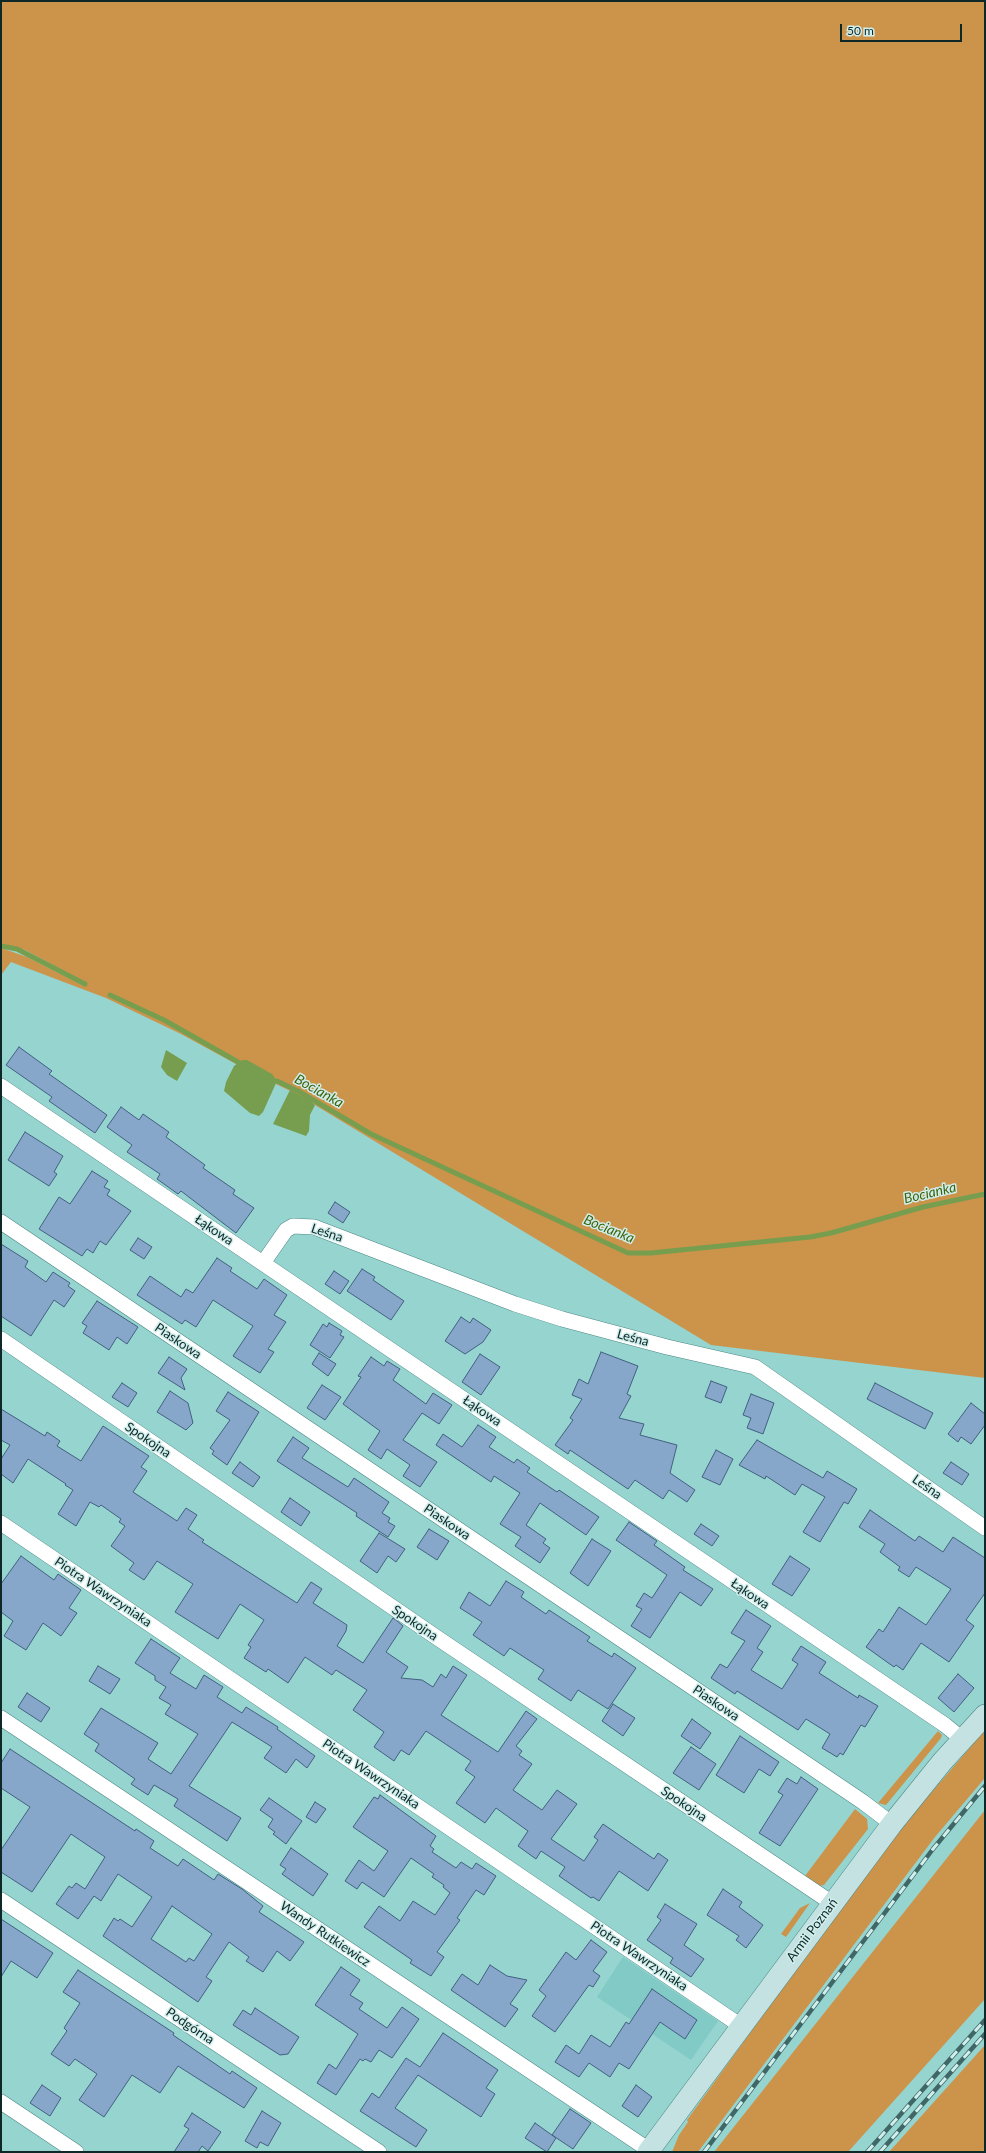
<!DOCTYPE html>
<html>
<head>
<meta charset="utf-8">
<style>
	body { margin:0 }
	#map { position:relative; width:986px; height:2153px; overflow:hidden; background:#96d4d0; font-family:Lato,sans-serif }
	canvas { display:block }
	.frame { position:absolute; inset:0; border:2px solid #0e2827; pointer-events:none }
	.scale { position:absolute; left:840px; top:24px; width:122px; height:18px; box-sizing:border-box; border:2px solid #0e2827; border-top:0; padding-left:5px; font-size:12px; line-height:14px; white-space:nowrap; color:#0e2827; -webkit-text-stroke:3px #d0eeec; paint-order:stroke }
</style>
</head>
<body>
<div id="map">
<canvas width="986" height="2153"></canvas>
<div class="frame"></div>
<div class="scale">50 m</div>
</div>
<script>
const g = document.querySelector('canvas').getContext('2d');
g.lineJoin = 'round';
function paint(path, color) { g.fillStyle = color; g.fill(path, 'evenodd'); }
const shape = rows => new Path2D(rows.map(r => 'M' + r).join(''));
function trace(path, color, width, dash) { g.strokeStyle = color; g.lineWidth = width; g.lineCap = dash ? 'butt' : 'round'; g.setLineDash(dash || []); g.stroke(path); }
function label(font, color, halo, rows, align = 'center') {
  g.font = font + ' Lato,sans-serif'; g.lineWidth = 3; g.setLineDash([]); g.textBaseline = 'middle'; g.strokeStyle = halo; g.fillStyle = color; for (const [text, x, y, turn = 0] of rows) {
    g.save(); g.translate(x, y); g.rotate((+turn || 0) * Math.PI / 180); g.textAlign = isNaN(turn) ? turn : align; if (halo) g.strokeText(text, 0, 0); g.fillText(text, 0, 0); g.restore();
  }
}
const built = shape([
	[623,1957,718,2021,691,2060,597,1997]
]);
const green = shape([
	[1,1,985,1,985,1378,711,1345,315,1105,311,1101,276,1084,277,1081,238,1062,236,1064,181,1034,106,998,11,962,1,975,1,949,4,949,27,957,84,986,85,984,85,982,25,950,1,944],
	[985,1730,985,1778,935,1837,698,2152,672,2152,679,2135,688,2122,687,2120,839,1910,900,1829],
	[938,1731,942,1735,941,1738,886,1805,878,1803],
	[855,1809,867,1819,868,1829,824,1885,819,1886,805,1876],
	[985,1810,985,1999,848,2152,714,2152],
	[810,1903,786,1937,781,1934,800,1908],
	[985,2045,985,2149,982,2152,889,2152]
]);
const water = shape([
	[166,1050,187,1063,177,1081,167,1075,161,1067],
	[242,1060,247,1060,272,1074,277,1081,263,1112,259,1116,250,1113,224,1091,226,1082,234,1066],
	[290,1090,311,1101,315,1105,310,1115,309,1131,306,1136,273,1124]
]);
const stream = shape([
	[1,946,17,949,85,984],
	[110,995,164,1020,238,1062],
	[277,1081,298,1091,371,1134,628,1253,651,1253,810,1237,831,1233,923,1207,985,1194]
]);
const building = shape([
	[19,1047,52,1071,49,1074,107,1115,95,1133,49,1101,52,1097,6,1065,19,1047],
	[121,1107,139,1120,143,1114,169,1132,166,1137,205,1165,203,1168,235,1190,233,1194,254,1208,236,1233,181,1191,178,1194,157,1179,160,1174,127,1152,132,1145,107,1127,121,1107],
	[25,1132,63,1156,54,1172,57,1174,49,1186,8,1160,25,1132],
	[92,1171,108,1181,104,1187,110,1190,107,1195,131,1211,106,1245,100,1241,93,1253,87,1249,82,1256,39,1229,59,1197,70,1204,92,1171],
	[335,1202,350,1212,343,1223,328,1213,335,1202],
	[138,1238,152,1247,144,1259,130,1250,138,1238],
	[1,1244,28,1261,25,1267,46,1282,53,1272,70,1283,68,1286,75,1291,64,1307,54,1300,31,1336,1,1316,1,1244],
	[217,1258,232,1268,230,1271,257,1289,264,1279,287,1295,274,1315,286,1322,268,1349,274,1352,260,1373,233,1356,253,1326,213,1300,196,1327,185,1320,182,1324,137,1295,150,1276,181,1297,186,1289,193,1293,217,1258],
	[362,1269,375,1277,373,1280,404,1301,391,1320,347,1291,362,1269],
	[334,1271,349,1281,340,1294,325,1284,334,1271],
	[97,1301,138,1327,127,1344,117,1337,109,1350,83,1333,87,1326,82,1323,97,1301],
	[461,1317,470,1323,473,1318,491,1330,483,1342,465,1354,445,1341,461,1317],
	[329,1323,342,1331,340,1335,344,1337,330,1358,310,1345,323,1324,327,1327,329,1323],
	[601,1352,638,1366,627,1394,631,1396,619,1418,644,1424,640,1435,677,1445,670,1473,695,1490,687,1502,669,1490,663,1499,635,1480,628,1489,570,1450,568,1454,555,1445,573,1420,570,1418,582,1399,572,1395,579,1379,588,1384,601,1352],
	[319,1353,336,1364,328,1376,312,1364,319,1353],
	[480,1354,500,1367,481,1395,462,1382,480,1354],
	[169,1357,187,1369,181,1378,185,1390,158,1373,169,1357],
	[371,1357,384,1366,387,1361,400,1369,393,1380,426,1404,433,1393,452,1405,439,1424,422,1413,403,1440,437,1462,420,1487,403,1476,410,1465,387,1449,381,1459,368,1450,380,1431,343,1404,361,1377,358,1376,371,1357],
	[711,1381,727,1387,721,1403,705,1397,711,1381],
	[122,1383,137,1393,128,1407,112,1397,122,1383],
	[875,1383,933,1413,925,1429,867,1399,875,1383],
	[322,1385,341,1397,325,1420,307,1408,322,1385],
	[170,1391,188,1403,193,1423,186,1430,157,1412,170,1391],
	[228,1392,259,1412,227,1465,212,1454,214,1451,210,1448,230,1420,216,1411,228,1392],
	[751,1394,774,1403,763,1434,747,1428,751,1418,743,1415,751,1394],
	[971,1403,985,1414,985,1425,971,1444,961,1437,958,1442,948,1434,971,1403],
	[1,1409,45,1436,47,1432,60,1441,57,1446,81,1461,103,1426,149,1456,141,1467,147,1471,133,1492,177,1521,186,1508,197,1515,188,1529,204,1540,202,1542,297,1603,311,1582,322,1589,313,1603,347,1625,346,1631,337,1646,363,1663,393,1618,396,1620,403,1626,386,1652,408,1667,401,1678,422,1680,433,1687,441,1674,446,1678,453,1666,467,1675,441,1715,498,1752,526,1711,537,1719,516,1746,522,1751,519,1755,532,1764,513,1790,542,1810,557,1790,577,1804,551,1839,584,1861,598,1840,594,1837,603,1824,654,1859,658,1853,668,1860,648,1891,619,1871,599,1901,593,1897,591,1898,559,1876,565,1867,541,1851,536,1859,518,1846,528,1831,496,1808,485,1823,456,1803,475,1777,465,1770,471,1761,426,1731,409,1755,401,1750,394,1761,374,1747,384,1732,353,1710,367,1690,336,1670,332,1675,305,1657,288,1683,268,1669,266,1672,244,1658,251,1647,248,1645,264,1620,240,1604,218,1639,175,1612,193,1584,157,1561,144,1580,129,1570,134,1563,111,1546,125,1526,119,1522,121,1519,101,1505,99,1507,90,1502,76,1526,58,1514,73,1490,65,1485,66,1484,28,1459,13,1483,1,1474,1,1459,10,1445,1,1440,1,1409],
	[478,1425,496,1437,489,1447,514,1463,517,1459,530,1468,527,1472,557,1492,559,1490,599,1517,586,1535,540,1503,526,1525,546,1539,543,1543,550,1548,540,1563,515,1546,521,1537,500,1524,520,1493,494,1476,491,1482,436,1445,443,1434,462,1447,478,1425],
	[293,1437,309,1448,302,1458,348,1487,354,1478,389,1502,382,1513,390,1518,388,1522,395,1526,388,1537,356,1516,357,1513,277,1461,293,1437],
	[757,1440,823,1478,827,1471,857,1489,848,1504,844,1502,820,1542,803,1532,825,1497,802,1484,795,1495,766,1476,765,1479,739,1465,757,1440],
	[716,1450,733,1459,720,1485,702,1477,716,1450],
	[240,1462,260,1477,253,1487,232,1473,240,1462],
	[951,1462,969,1474,962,1485,943,1473,951,1462],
	[290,1498,310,1512,301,1526,281,1512,290,1498],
	[870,1510,915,1541,919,1536,943,1552,953,1537,985,1558,985,1593,966,1620,974,1626,949,1662,921,1643,903,1670,896,1665,894,1667,866,1647,879,1629,883,1632,899,1607,926,1625,951,1589,916,1567,909,1577,898,1570,900,1567,880,1552,885,1544,859,1527,870,1510],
	[629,1522,657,1541,654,1545,685,1567,683,1570,713,1589,701,1606,680,1592,650,1638,631,1626,642,1609,636,1606,644,1593,652,1598,667,1575,616,1540,629,1522],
	[701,1524,719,1536,712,1546,694,1534,701,1524],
	[429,1529,449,1541,437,1560,417,1547,429,1529],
	[379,1533,405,1549,396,1562,388,1556,377,1573,360,1561,379,1533],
	[592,1539,611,1551,588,1586,570,1573,592,1539],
	[21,1556,54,1580,58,1574,81,1590,69,1608,77,1613,61,1636,43,1623,26,1650,4,1636,13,1621,1,1612,1,1584,21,1556],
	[790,1556,810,1569,792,1596,772,1584,790,1556],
	[506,1581,524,1592,521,1597,546,1614,549,1610,590,1637,587,1641,612,1657,614,1653,636,1668,608,1709,578,1690,571,1701,538,1679,544,1670,510,1648,504,1656,473,1635,482,1622,460,1608,469,1592,490,1606,506,1581],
	[746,1610,771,1626,757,1648,763,1652,751,1670,782,1689,798,1664,792,1660,801,1646,826,1662,819,1673,858,1698,859,1695,878,1706,865,1727,861,1725,843,1755,840,1753,837,1757,822,1748,830,1734,806,1719,798,1730,737,1691,735,1694,711,1678,720,1664,727,1668,745,1641,731,1633,746,1610],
	[151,1639,180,1658,170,1673,196,1689,204,1675,223,1687,217,1697,242,1713,246,1707,278,1727,277,1729,315,1756,307,1768,296,1759,286,1773,264,1758,272,1747,232,1722,189,1786,241,1818,227,1841,174,1806,178,1799,154,1785,148,1795,131,1784,135,1779,95,1751,99,1744,84,1734,101,1708,158,1743,148,1759,171,1774,198,1734,165,1714,171,1705,159,1698,166,1687,155,1680,155,1676,135,1663,151,1639],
	[98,1666,120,1679,110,1694,89,1681,98,1666],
	[958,1674,974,1688,954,1712,938,1698,958,1674],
	[27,1693,50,1708,41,1722,18,1707,27,1693],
	[613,1704,635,1718,623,1736,602,1721,613,1704],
	[692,1719,711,1733,700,1749,681,1736,692,1719],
	[740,1736,779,1762,770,1776,759,1769,744,1793,716,1775,740,1736],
	[691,1747,716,1764,699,1790,673,1773,691,1747],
	[10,1749,135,1831,136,1829,154,1841,150,1848,178,1866,183,1859,214,1880,218,1874,242,1889,263,1906,259,1912,304,1942,290,1961,277,1951,263,1972,246,1961,249,1957,229,1942,206,1977,212,1981,198,2002,103,1936,114,1918,118,1921,120,1919,132,1927,152,1897,118,1874,101,1901,94,1896,78,1919,56,1904,69,1886,72,1888,76,1883,85,1889,105,1857,71,1834,32,1892,1,1872,1,1850,30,1807,1,1788,1,1763,10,1749],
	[172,1906,212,1934,194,1961,189,1958,186,1962,151,1939,172,1906],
	[801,1777,818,1789,780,1846,759,1833,783,1795,778,1792,787,1778,797,1784,801,1777],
	[380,1795,436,1836,430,1846,434,1849,432,1852,456,1868,461,1862,472,1869,476,1863,496,1876,484,1895,476,1890,457,1918,460,1920,437,1952,444,1957,431,1976,410,1963,412,1960,364,1927,379,1906,400,1921,413,1901,435,1915,450,1893,443,1887,444,1885,432,1877,434,1874,411,1858,384,1897,362,1882,357,1889,345,1881,359,1860,374,1871,388,1851,353,1827,374,1797,378,1799,380,1795],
	[269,1798,302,1821,286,1844,273,1834,275,1832,268,1827,273,1819,260,1810,269,1798],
	[315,1802,326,1809,316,1823,306,1817,315,1802],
	[291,1848,328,1874,313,1896,282,1874,286,1869,280,1865,291,1848],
	[723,1889,742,1902,739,1907,763,1925,746,1948,736,1940,739,1936,707,1915,723,1889],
	[665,1904,697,1924,684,1945,704,1959,691,1977,670,1963,673,1958,647,1940,661,1920,657,1917,665,1904],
	[1,1919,53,1953,37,1978,11,1961,1,1977,1,1919],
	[591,1940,607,1952,593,1971,600,1976,593,1987,589,1985,555,2032,532,2016,546,1996,539,1990,566,1952,576,1960,591,1940],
	[490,1965,507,1976,527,1980,510,2004,518,2009,505,2027,451,1990,462,1974,478,1985,490,1965],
	[341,1967,360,1980,350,1995,363,2003,359,2009,387,2028,402,2007,419,2019,392,2058,379,2050,371,2062,365,2059,363,2061,360,2059,336,2095,317,2083,329,2064,336,2069,358,2034,315,2005,341,1967],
	[78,1970,174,2033,173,2035,230,2074,232,2071,257,2088,244,2108,178,2066,160,2093,132,2075,104,2117,79,2100,97,2074,75,2059,69,2066,51,2054,67,2031,64,2028,80,2003,63,1992,78,1970],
	[652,1989,697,2020,685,2039,660,2022,629,2069,619,2063,610,2077,589,2063,579,2077,555,2062,566,2045,579,2054,591,2035,610,2047,626,2022,629,2024,652,1989],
	[255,2008,299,2037,288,2054,280,2055,233,2025,243,2010,251,2015,255,2008],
	[443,2033,498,2070,486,2088,495,2094,481,2117,418,2075,395,2108,427,2130,416,2147,360,2111,372,2093,379,2098,406,2058,420,2067,443,2033],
	[42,2085,61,2098,50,2116,30,2103,42,2085],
	[636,2085,652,2097,638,2117,622,2106,636,2085],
	[570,2109,591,2123,573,2149,552,2135,570,2109],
	[262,2111,281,2123,268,2146,260,2142,257,2148,245,2141,262,2111],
	[192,2113,221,2132,208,2151,202,2146,198,2152,174,2152,189,2129,184,2126,192,2113],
	[535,2123,556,2138,547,2152,525,2138,535,2123]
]);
const street = shape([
	[1,1086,945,1725,962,1739],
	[1,1222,863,1802,892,1824],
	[263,1263,286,1230,293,1226,314,1227,515,1304,562,1319,667,1347,755,1367,985,1528],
	[1,1339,439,1639,832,1903],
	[1,1523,741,2026],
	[1,1718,649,2150],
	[1,1900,379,2152],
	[1,2102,76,2152]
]);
const secondary = shape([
	[648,2152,892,1824,942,1762,985,1715]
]);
const rail = shape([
	[704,2152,933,1849,985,1786],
	[867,2152,985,2020],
	[880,2152,985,2034]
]);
const streetNames = [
	["Łąkowa",214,1230,34],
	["Leśna",327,1233,18],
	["Leśna",633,1338,15],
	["Piaskowa",178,1341,34],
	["Łąkowa",482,1411,34],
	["Spokojna",148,1440,34],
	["Leśna",927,1487,35],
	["Piaskowa",447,1522,34],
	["Piotra Wawrzyniaka",103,1592,34],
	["Łąkowa",750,1594,34],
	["Spokojna",415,1623,34],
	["Piaskowa",716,1703,34],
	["Piotra Wawrzyniaka",371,1774,34],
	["Spokojna",684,1804,34],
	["Armii Poznań",812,1930,-53],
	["Wandy Rutkiewicz",325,1934,34],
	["Piotra Wawrzyniaka",639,1956,34],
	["Podgórna",190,2026,34]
];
const waterNames = [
	["Bocianka",319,1091,29],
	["Bocianka",930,1193,-13],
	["Bocianka",609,1229,22]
];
paint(built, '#81cac5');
paint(green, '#cc934a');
paint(water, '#779e4f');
trace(stream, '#779e4f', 5);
paint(building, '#86a7ca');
trace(building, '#426080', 1);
trace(street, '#4c8985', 16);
trace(secondary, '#4c8985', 22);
trace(street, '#fff', 15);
trace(secondary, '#c4e2e1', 21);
trace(rail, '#406765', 4.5);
trace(rail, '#d0eeec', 3, [9]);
label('13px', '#0e2827', '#d0eeec', streetNames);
label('italic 14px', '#3f630d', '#d0eeec', waterNames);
</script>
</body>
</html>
